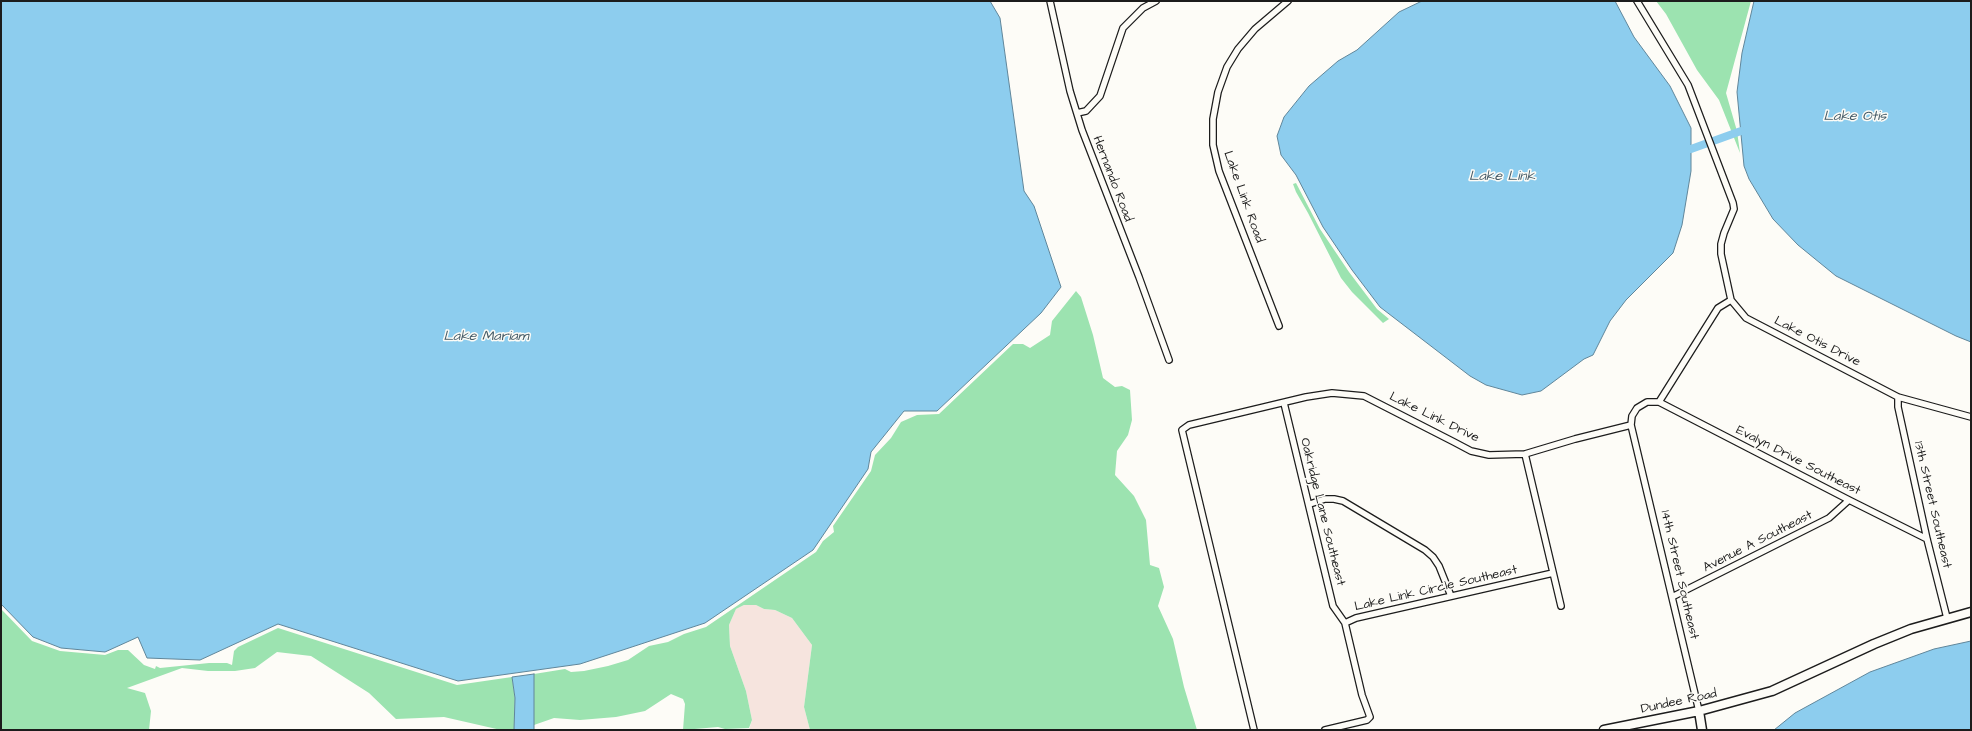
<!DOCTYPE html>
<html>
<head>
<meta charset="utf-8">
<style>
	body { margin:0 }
	#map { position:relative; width:1972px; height:731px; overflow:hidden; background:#fdfcf7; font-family:"Architects Daughter",sans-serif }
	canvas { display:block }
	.frame { position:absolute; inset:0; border:2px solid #1c1c1c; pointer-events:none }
</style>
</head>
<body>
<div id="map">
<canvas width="1972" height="731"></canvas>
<div class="frame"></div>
</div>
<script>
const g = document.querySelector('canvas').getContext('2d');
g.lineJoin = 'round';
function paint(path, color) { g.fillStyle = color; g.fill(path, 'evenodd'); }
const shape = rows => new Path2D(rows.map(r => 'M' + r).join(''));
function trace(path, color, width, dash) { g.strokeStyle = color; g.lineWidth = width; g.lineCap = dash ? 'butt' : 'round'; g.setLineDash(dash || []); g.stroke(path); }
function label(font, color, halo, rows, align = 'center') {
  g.font = font + ' "Architects Daughter",sans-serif'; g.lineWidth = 3; g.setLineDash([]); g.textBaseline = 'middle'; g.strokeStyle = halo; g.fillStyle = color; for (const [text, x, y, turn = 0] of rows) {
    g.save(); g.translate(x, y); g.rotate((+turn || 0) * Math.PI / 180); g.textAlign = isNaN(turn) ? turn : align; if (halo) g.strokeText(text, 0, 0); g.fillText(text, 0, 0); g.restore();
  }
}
const built = shape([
	[744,605,756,605,764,609,775,610,792,618,812,645,804,707,810,730,749,730,752,720,746,691,730,646,729,625,736,609]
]);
const green = shape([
	[1656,1,1751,1,1726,93,1737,131,1740,153,1719,100,1697,70,1666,14],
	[1296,183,1320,229,1349,272,1377,309,1389,319,1383,323,1352,292,1341,278,1308,213,1296,192,1293,184],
	[1076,291,1081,297,1093,335,1103,378,1115,387,1122,386,1130,390,1132,420,1128,435,1117,451,1115,475,1134,496,1146,520,1150,565,1159,568,1164,587,1158,606,1173,639,1184,687,1197,730,810,730,804,707,812,645,792,618,775,610,764,609,756,605,744,605,736,609,729,625,730,646,746,691,752,720,749,728,725,729,718,727,683,730,685,704,683,699,671,694,645,711,616,717,580,720,554,718,534,725,534,674,565,669,571,672,584,671,608,666,628,660,649,646,668,642,684,634,706,627,816,552,823,541,834,532,833,526,871,471,875,455,891,438,901,422,917,415,939,414,1013,344,1023,344,1030,348,1050,335,1052,321],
	[1,609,32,641,60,651,105,655,118,650,128,650,144,665,155,669,156,666,160,668,209,663,227,663,232,665,234,651,238,647,278,628,457,685,512,677,515,698,514,730,501,730,444,717,396,719,369,693,311,656,277,652,255,668,235,671,208,671,182,668,127,688,145,693,151,711,149,730,1,730]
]);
const water = shape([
	[1,1,990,1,1000,18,1024,191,1034,206,1061,287,1041,313,937,411,904,411,871,452,868,469,813,550,705,623,580,664,458,681,278,624,200,660,147,658,138,637,105,652,61,648,33,637,1,604,1,1],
	[1422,1,1615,1,1634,37,1670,86,1691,128,1691,171,1682,225,1673,253,1626,300,1610,321,1593,355,1584,359,1541,391,1522,395,1486,385,1470,376,1380,307,1352,270,1323,227,1296,175,1281,155,1277,136,1284,117,1309,86,1338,61,1357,50,1399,12,1422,1],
	[1754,1,1971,1,1971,342,1956,336,1836,276,1798,245,1773,219,1749,179,1744,166,1737,92,1742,53,1754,1],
	[1971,641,1971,730,1774,730,1795,713,1870,672,1934,649,1971,641],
	[534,674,534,730,514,730,515,698,512,677,534,674]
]);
const canal = shape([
	[1691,149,1741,131]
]);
const street = shape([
	[1050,1,1070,91,1082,130,1139,277,1169,360],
	[1637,1,1688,85,1733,203,1734,209,1724,233,1721,244,1721,254,1731,300,1746,318,1898,397,1971,417],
	[1077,113,1086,111,1100,96,1123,28,1143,8,1156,1],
	[1279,326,1219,171,1213,145,1213,119,1218,92,1227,67,1238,49,1255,29,1288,1],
	[1898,397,1898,407,1927,539,1947,618],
	[1659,402,1849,500,1927,539],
	[1284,403,1333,606,1345,623,1362,695,1370,717,1367,720,1325,730],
	[1525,454,1561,606],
	[1310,504,1325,499,1334,499,1343,501,1425,550,1433,557,1439,566,1451,596],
	[1672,597,1829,518,1849,500],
	[1345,623,1356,618,1553,573],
	[1699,711,1631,425,1632,416,1637,408,1647,402,1659,402,1718,308,1731,300],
	[1254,730,1182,430,1189,425,1306,397,1332,393,1364,396,1454,442,1471,451,1489,455,1525,454,1575,439,1631,425]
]);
const secondary = shape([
	[1699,711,1702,730],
	[1604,730,1699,711,1772,691,1874,644,1911,629,1971,612]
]);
const streetNames = [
	["Hernando Road",1112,179,69],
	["Lake Link Road",1243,197,70],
	["Lake Otis Drive",1817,342,27],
	["Lake Link Drive",1434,418,26],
	["Evalyn Drive Southeast",1798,461,27],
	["13th Street Southeast",1932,505,77],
	["Oakridge Lane Southeast",1322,512,76],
	["Avenue A Southeast",1758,542,-27],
	["14th Street Southeast",1679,575,77],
	["Lake Link Circle Southeast",1436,589,-13],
	["Dundee Road",1679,702,-12]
];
const waterNames = [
	["Lake Otis",1855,117],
	["Lake Link",1502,177],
	["Lake Mariam",486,337]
];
paint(built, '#f6e4de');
paint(green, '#9ce3b0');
paint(water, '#8dcdee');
trace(water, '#60869a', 1);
trace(canal, '#8dcdee', 8);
trace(street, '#1c1c1c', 8);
trace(secondary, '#1c1c1c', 11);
trace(street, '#fdfcf7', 5.5);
trace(secondary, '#fdfcf7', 8);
label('13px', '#1c1c1c', '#fdfcf7', streetNames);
label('italic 14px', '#445a66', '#fdfcf7', waterNames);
</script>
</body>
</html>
